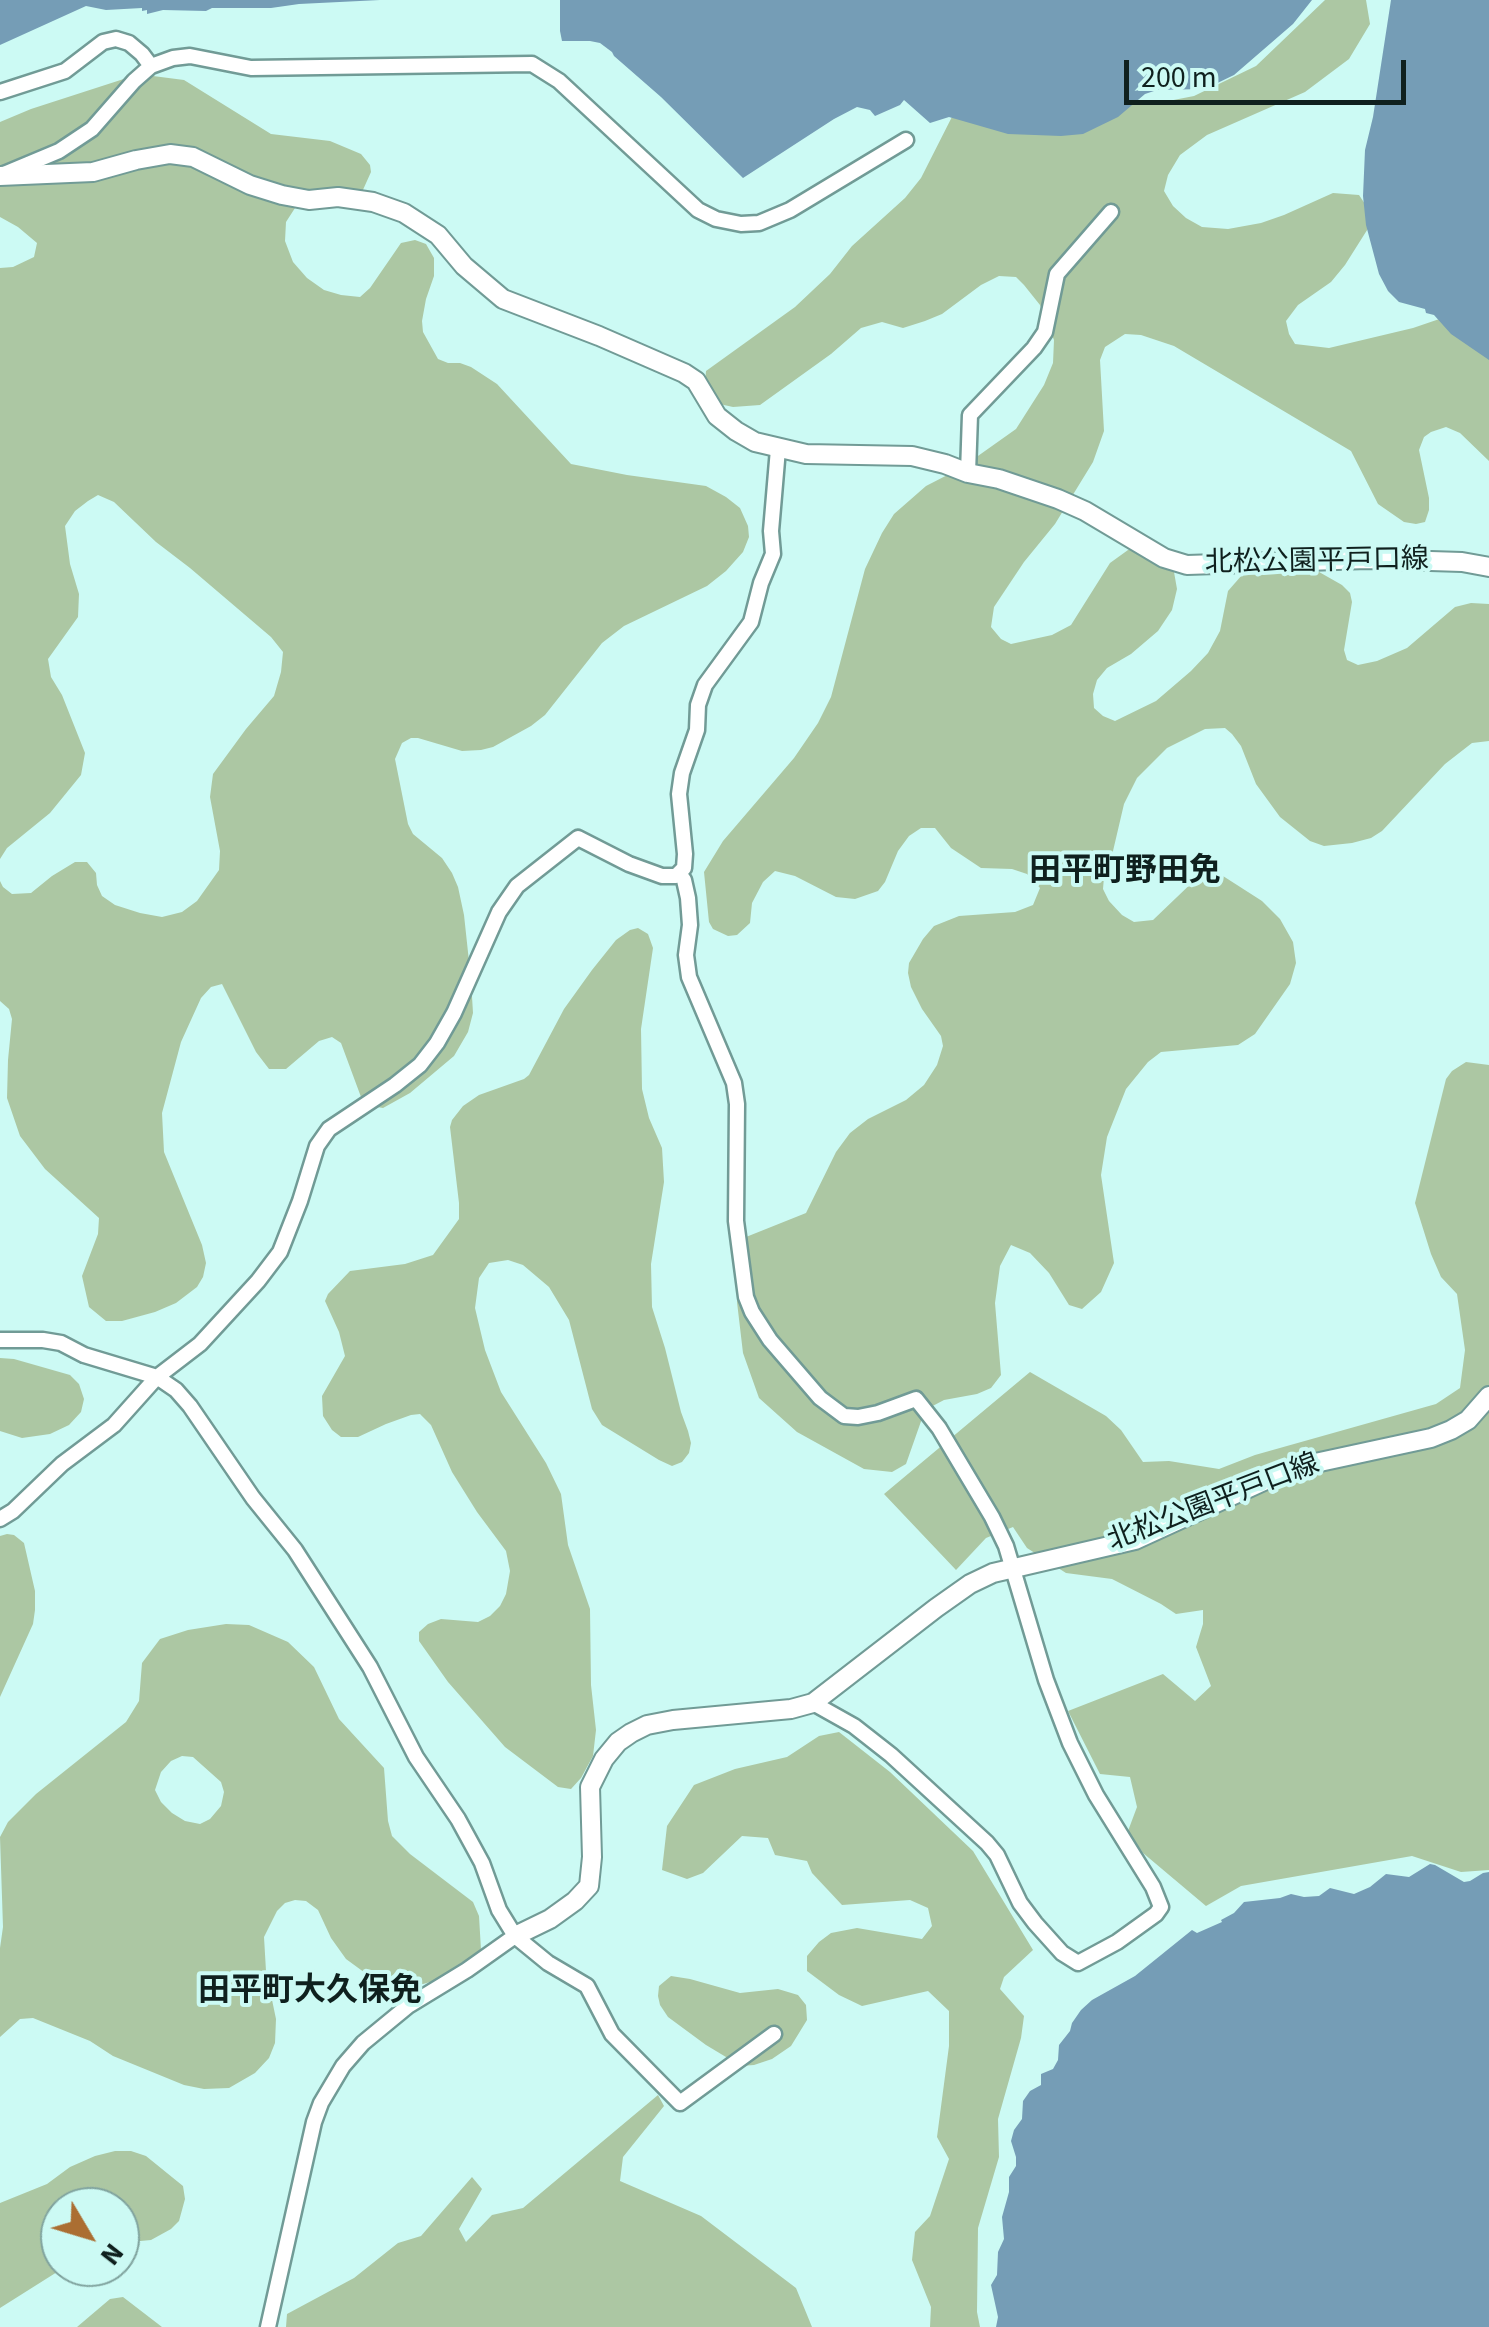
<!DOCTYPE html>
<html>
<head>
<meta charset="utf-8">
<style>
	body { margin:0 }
	#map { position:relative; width:1489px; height:2327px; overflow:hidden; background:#ccfaf4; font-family:"Source Sans 3",sans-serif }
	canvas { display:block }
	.north { position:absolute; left:40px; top:2187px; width:100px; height:100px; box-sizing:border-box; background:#ccfaf4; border:2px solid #80a39e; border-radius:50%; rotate:128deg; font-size:28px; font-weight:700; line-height:40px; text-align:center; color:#0f201e }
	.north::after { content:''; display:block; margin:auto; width:35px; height:45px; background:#ab6e32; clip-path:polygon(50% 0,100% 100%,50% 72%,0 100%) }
	.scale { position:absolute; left:1124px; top:60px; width:282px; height:45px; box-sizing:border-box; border:5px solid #0f201e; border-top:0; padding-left:12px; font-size:30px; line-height:35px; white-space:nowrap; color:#0f201e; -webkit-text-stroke:8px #ccfaf4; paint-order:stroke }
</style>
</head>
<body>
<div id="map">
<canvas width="1489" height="2327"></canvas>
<div class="north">N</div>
<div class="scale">200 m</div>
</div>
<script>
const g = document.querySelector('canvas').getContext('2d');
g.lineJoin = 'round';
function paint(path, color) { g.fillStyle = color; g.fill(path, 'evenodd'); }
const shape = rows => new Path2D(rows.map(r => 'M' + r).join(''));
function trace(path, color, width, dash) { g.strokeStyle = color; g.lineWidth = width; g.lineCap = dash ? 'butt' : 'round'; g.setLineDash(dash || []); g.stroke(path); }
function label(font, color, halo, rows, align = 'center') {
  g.font = font + ' "Source Sans 3","Noto Sans JP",sans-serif'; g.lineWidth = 8; g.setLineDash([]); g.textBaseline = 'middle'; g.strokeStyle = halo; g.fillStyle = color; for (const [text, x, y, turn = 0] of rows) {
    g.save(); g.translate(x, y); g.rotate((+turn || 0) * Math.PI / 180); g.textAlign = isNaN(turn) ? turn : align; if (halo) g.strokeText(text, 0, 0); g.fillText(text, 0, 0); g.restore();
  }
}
const forest = shape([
	[1325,0,1366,0,1370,24,1349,59,1305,92,1207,135,1180,155,1168,175,1164,191,1173,206,1186,218,1202,227,1228,229,1261,223,1284,215,1333,193,1359,195,1371,213,1369,227,1345,265,1331,282,1298,305,1286,321,1289,334,1295,344,1329,348,1413,328,1457,313,1489,331,1489,461,1460,433,1446,427,1431,432,1424,437,1419,450,1429,498,1429,510,1425,522,1416,524,1404,522,1378,504,1351,451,1174,346,1141,335,1125,334,1105,347,1100,360,1104,431,1093,462,1055,524,1024,562,994,607,991,627,1001,639,1011,644,1052,635,1071,625,1110,563,1128,550,1145,549,1162,558,1174,572,1177,589,1172,610,1158,631,1131,654,1107,668,1097,680,1093,694,1094,708,1103,716,1115,721,1156,701,1191,671,1208,653,1220,631,1228,591,1242,575,1260,562,1305,564,1342,585,1350,593,1352,602,1344,650,1347,660,1358,665,1377,661,1407,648,1455,607,1471,603,1489,604,1489,741,1472,743,1445,764,1382,831,1371,838,1352,843,1324,846,1310,841,1280,817,1256,784,1241,746,1232,734,1225,728,1205,729,1167,748,1137,778,1124,804,1113,851,1105,865,1103,889,1109,901,1122,915,1134,922,1153,920,1200,875,1223,876,1262,901,1280,919,1293,942,1296,963,1290,984,1255,1034,1238,1045,1161,1052,1148,1062,1126,1089,1107,1137,1101,1175,1114,1263,1101,1292,1082,1309,1069,1305,1049,1273,1030,1253,1011,1245,1000,1266,995,1303,1001,1375,991,1388,977,1394,944,1400,925,1410,906,1464,892,1472,864,1469,797,1432,759,1398,743,1353,737,1302,746,1237,806,1213,836,1152,850,1133,868,1119,906,1100,924,1085,937,1065,943,1046,941,1036,922,1009,911,987,908,973,909,963,923,939,934,926,959,916,1015,912,1033,905,1040,888,1027,874,1012,869,981,868,951,848,935,828,921,828,909,836,898,851,885,882,878,891,855,899,836,897,795,876,775,871,763,882,752,903,750,923,737,935,728,936,713,929,709,922,704,872,723,841,794,758,818,723,831,697,865,569,882,533,894,514,926,486,961,468,1016,429,1044,385,1053,363,1054,340,1040,305,1024,285,1016,277,999,276,981,285,942,314,925,321,903,328,882,322,861,328,831,354,760,405,733,407,715,403,704,395,706,371,795,307,830,274,852,246,905,198,921,178,960,101,1033,99,1148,105,1194,96,1256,66],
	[133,76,153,76,184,80,271,134,330,141,361,154,370,165,371,172,362,192,307,201,295,208,286,222,285,241,293,262,307,278,324,290,341,295,360,297,370,288,401,243,415,240,426,244,434,258,434,276,426,299,422,321,423,332,438,359,448,363,460,363,471,367,497,384,571,464,627,475,706,486,726,497,740,508,748,526,749,537,743,552,726,571,707,586,624,626,602,643,545,715,531,726,493,747,481,750,462,751,418,738,411,738,402,743,395,759,408,824,413,834,442,858,452,873,458,887,464,915,471,980,473,1013,468,1032,454,1056,410,1093,383,1108,371,1106,361,1097,341,1043,332,1037,319,1041,286,1069,269,1069,256,1052,222,984,211,987,201,998,181,1042,162,1113,164,1152,202,1245,206,1263,203,1277,197,1287,176,1303,155,1312,122,1321,106,1321,89,1307,82,1276,98,1234,99,1218,45,1169,20,1136,7,1098,8,1060,12,1019,9,1009,0,1001,0,881,3,887,12,894,31,893,52,876,75,862,87,862,96,873,97,885,102,896,115,905,140,913,162,917,182,912,197,901,219,870,220,851,210,797,213,774,246,729,274,696,281,672,283,652,271,637,190,568,156,542,114,502,98,495,88,501,75,511,65,526,70,564,79,594,78,617,48,659,51,677,62,695,85,753,81,775,50,813,7,848,0,859,0,268,13,267,34,257,37,243,18,227,0,217,0,122,31,109],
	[638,928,648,934,653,948,641,1029,642,1089,649,1118,662,1148,664,1182,651,1264,652,1307,665,1348,681,1412,688,1431,691,1443,689,1453,682,1462,672,1466,659,1460,602,1425,592,1409,569,1320,549,1287,523,1265,508,1260,489,1263,479,1278,475,1308,485,1350,501,1392,546,1463,561,1494,568,1545,590,1609,591,1685,596,1730,593,1756,581,1778,571,1789,558,1787,505,1747,448,1682,419,1641,419,1632,428,1624,441,1619,478,1622,490,1616,500,1606,506,1594,510,1571,506,1551,477,1512,452,1472,431,1425,420,1414,411,1415,386,1424,358,1437,341,1437,332,1430,323,1416,322,1396,345,1356,339,1332,325,1301,328,1294,350,1271,405,1264,433,1255,459,1219,459,1203,450,1127,452,1120,463,1106,479,1095,524,1079,529,1075,564,1009,592,970,616,940,630,930],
	[1466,1062,1489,1065,1489,1870,1461,1872,1412,1856,1241,1886,1206,1906,1143,1853,1128,1831,1137,1807,1130,1777,1100,1774,1068,1711,1163,1674,1195,1701,1211,1686,1196,1647,1203,1624,1203,1610,1176,1614,1161,1604,1112,1579,1066,1573,1027,1548,1013,1527,986,1538,956,1570,884,1494,1030,1372,1106,1416,1121,1430,1143,1462,1169,1461,1219,1469,1255,1455,1436,1404,1460,1388,1465,1350,1457,1294,1441,1277,1431,1254,1415,1203,1446,1079,1452,1071],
	[0,1358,14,1359,70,1375,79,1384,84,1399,81,1412,69,1425,50,1434,22,1438,0,1431],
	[7,1534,14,1535,24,1543,35,1591,35,1610,33,1624,0,1697,0,1536],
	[226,1624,249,1625,288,1642,314,1667,339,1719,384,1768,388,1821,392,1836,410,1854,473,1902,479,1916,481,1950,468,1969,452,1976,423,1984,394,1984,372,1978,346,1959,331,1938,318,1910,306,1901,295,1900,285,1903,277,1911,264,1937,266,1971,276,2019,275,2043,269,2058,255,2073,229,2088,204,2089,184,2085,113,2056,90,2041,33,2018,20,2019,0,2037,0,1948,3,1927,0,1837,8,1822,36,1794,126,1722,139,1701,142,1663,160,1639,188,1630],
	[182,1756,193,1757,221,1782,224,1792,221,1806,210,1819,200,1824,185,1821,172,1813,161,1802,155,1790,161,1772,171,1761],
	[839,1732,890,1772,973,1851,1033,1950,1004,1977,1000,1989,1024,2016,1021,2038,998,2119,999,2157,978,2228,977,2312,980,2327,930,2327,931,2307,912,2260,915,2232,930,2216,949,2159,937,2137,949,2046,949,2011,928,1991,862,2006,839,1995,807,1971,807,1956,819,1942,831,1933,857,1928,922,1939,932,1926,928,1908,910,1900,842,1905,812,1873,807,1861,775,1855,768,1838,742,1836,703,1873,687,1879,662,1870,667,1826,694,1785,735,1769,787,1757,819,1736],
	[671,1976,690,1979,740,1993,778,1989,798,1995,806,2005,807,2020,791,2046,772,2059,754,2065,741,2066,706,2045,668,2017,660,2005,658,1996,659,1986],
	[658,2095,664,2106,623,2157,620,2181,701,2216,796,2288,812,2327,286,2327,287,2314,354,2278,398,2243,421,2236,472,2177,482,2189,459,2229,466,2242,492,2215,523,2208],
	[115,2151,131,2151,146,2156,183,2186,185,2199,179,2221,171,2229,151,2240,120,2243,120,2207,60,2207,60,2267,65,2267,0,2308,0,2203,47,2184,70,2167,95,2156],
	[123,2297,162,2327,77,2327,110,2299]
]);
const water = shape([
	[0,0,380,0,299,4,271,8,212,8,206,11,163,10,147,14,147,10,142,11,142,8,106,10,86,6,0,45],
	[560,0,1312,0,1293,24,1234,75,1205,89,1157,90,1145,94,1118,117,1083,134,1061,136,1008,134,949,117,930,123,904,100,900,105,875,116,870,110,857,107,834,119,743,178,661,97,614,56,612,52,600,43,590,41,562,41,560,31],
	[1391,0,1489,0,1489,360,1451,334,1434,315,1426,313,1425,309,1399,302,1388,291,1379,274,1366,225,1363,196,1365,150,1373,117],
	[1430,1864,1435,1865,1464,1882,1470,1881,1483,1873,1489,1872,1489,2327,996,2327,998,2317,991,2285,997,2275,998,2252,1004,2239,1002,2217,1009,2192,1009,2177,1016,2166,1016,2157,1011,2141,1014,2130,1022,2119,1023,2101,1030,2091,1041,2085,1041,2074,1053,2069,1058,2060,1059,2045,1070,2031,1072,2023,1081,2010,1092,2000,1135,1976,1192,1930,1197,1933,1222,1922,1221,1920,1234,1913,1244,1902,1280,1898,1291,1894,1304,1897,1319,1896,1330,1888,1354,1894,1370,1887,1386,1874,1409,1877]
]);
const minor = shape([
	[0,92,65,71,103,42,116,39,129,43,142,54,151,66],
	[4,174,59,151,92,129,134,81,151,66,173,58,190,56,251,68,532,64,559,81,698,210,716,219,741,224,759,223,790,210,906,140],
	[778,449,771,531,773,554,761,583,751,622,705,685,698,705,697,730,682,773,679,794,685,854,684,868,679,873,684,880,688,898,690,925,686,955,689,977,734,1083,737,1104,736,1221,746,1297,752,1312,770,1340,820,1398,844,1416,858,1417,878,1413,916,1399,939,1428,992,1517,1006,1546,1046,1680,1070,1743,1096,1795,1153,1887,1161,1907,1156,1914,1117,1942,1078,1963,1062,1953,1035,1923,1020,1903,997,1855,987,1843,891,1755,854,1726,813,1703],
	[968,473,970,415,1034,348,1045,332,1057,274,1111,212],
	[0,1340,43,1340,61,1343,84,1355,157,1377,176,1390,190,1406,253,1498,295,1550,370,1667,416,1757,458,1819,482,1863,499,1910,515,1936,548,1963,587,1986,612,2034,680,2103,774,2034],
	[0,1519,13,1511,62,1464,114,1425,157,1377,200,1344,258,1281,280,1252,300,1201,317,1146,329,1129,395,1085,420,1065,437,1043,454,1013,499,912,517,886,578,838,629,864,662,876,676,876,679,873],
	[268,2327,314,2122,321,2103,343,2066,363,2043,408,2006,467,1970,515,1936]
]);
const major = shape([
	[0,176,93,172,136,160,170,154,193,157,250,185,282,195,309,200,338,197,373,202,404,213,438,235,464,266,503,299,599,336,684,373,696,381,717,416,736,431,755,442,806,454,912,456,945,464,968,473,999,479,1058,499,1085,511,1164,558,1187,565,1367,559,1462,562,1489,567],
	[515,1936,550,1919,575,1901,589,1886,592,1857,590,1787,604,1759,618,1742,631,1733,647,1725,673,1720,791,1709,813,1703,936,1608,970,1584,993,1573,1135,1540,1292,1468,1431,1438,1451,1430,1468,1420,1489,1396]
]);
const streetNames = [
	["北松公園平戸口線",1317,563,-1],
	["北松公園平戸口線",1214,1504,-21]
];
const quarterNames = [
	["田平町野田免",1125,873],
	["田平町大久保免",310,1993]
];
paint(forest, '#acc7a3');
paint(water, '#759db6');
trace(minor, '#719b96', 19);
trace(major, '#719b96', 22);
trace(minor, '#fff', 14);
trace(major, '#fff', 18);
label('28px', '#0f201e', '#ccfaf4', streetNames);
label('bold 32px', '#0f201e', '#ccfaf4', quarterNames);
</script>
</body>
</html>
